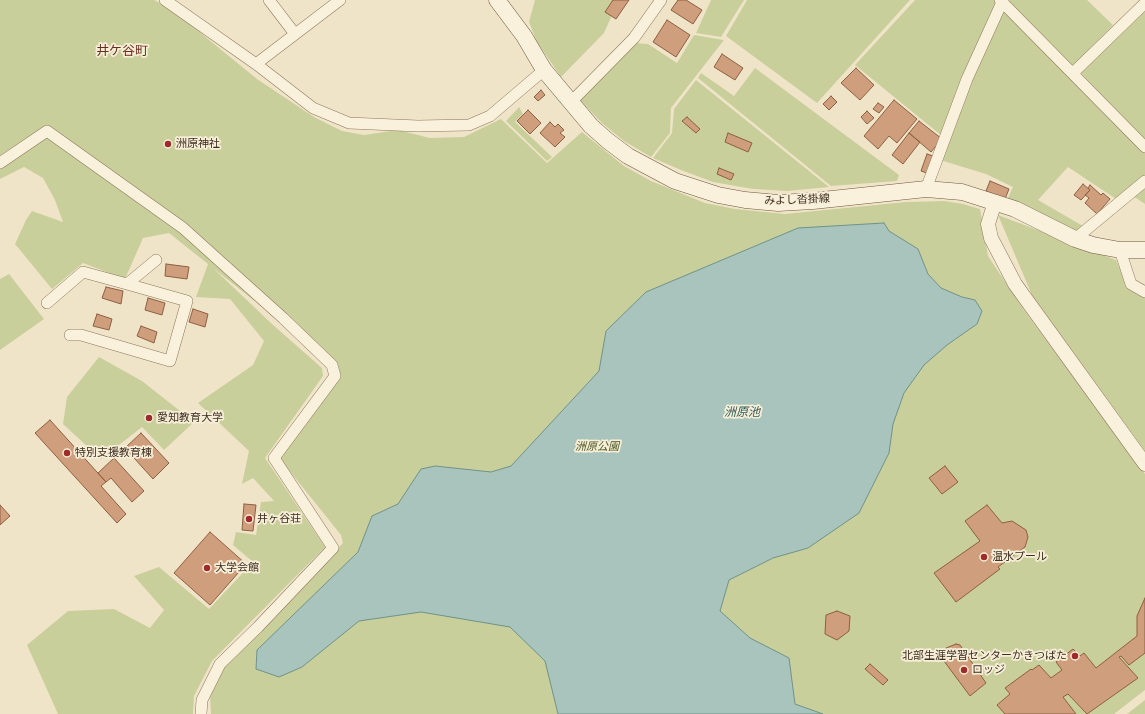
<!DOCTYPE html>
<html>
<head>
<meta charset="utf-8">
<style>
	body { margin:0 }
	canvas { display:block; background:#f0e4c8 }
</style>
</head>
<body>
<canvas width="1145" height="714"></canvas>
<script>
const g = document.querySelector('canvas').getContext('2d');
g.lineJoin = 'round';
function paint(path, color) { g.fillStyle = color; g.fill(path, 'evenodd'); }
const shape = rows => new Path2D(rows.map(r => 'M' + r).join(''));
function trace(path, color, width, dash) { g.strokeStyle = color; g.lineWidth = width; g.lineCap = dash ? 'butt' : 'round'; g.setLineDash(dash || []); g.stroke(path); }
function label(font, color, halo, rows, align = 'center') {
  g.font = font + ' Merriweather,"Noto Sans JP",serif'; g.lineWidth = 3.5; g.setLineDash([]); g.textBaseline = 'middle'; g.strokeStyle = halo; g.fillStyle = color; for (const [text, x, y, turn = 0] of rows) {
    g.save(); g.translate(x, y); g.rotate((+turn || 0) * Math.PI / 180); g.textAlign = isNaN(turn) ? turn : align; if (halo) g.strokeText(text, 0, 0); g.fillText(text, 0, 0); g.restore();
  }
}
const green = shape([
	[0,0,154,0,170,8,257,79,314,117,342,131,364,135,398,130,430,138,464,137,501,119,547,163,582,132,624,166,651,181,705,203,735,209,785,214,906,202,944,201,963,204,980,209,988,256,1026,313,1145,474,1145,690,1114,714,211,714,210,694,225,665,343,543,341,535,280,459,340,376,339,368,213,268,272,324,322,368,323,376,265,458,325,547,212,661,194,696,193,714,58,714,27,645,68,611,114,609,150,628,164,610,134,576,159,567,209,609,253,562,233,545,236,532,256,535,261,502,274,501,253,478,242,484,249,451,198,403,253,365,264,341,230,299,196,297,208,264,169,233,143,238,125,279,83,263,52,289,15,244,26,220,32,211,63,222,55,200,43,178,24,167,0,179],
	[535,0,619,0,604,33,561,77,537,42,529,22],
	[711,0,744,0,721,37,696,33],
	[747,0,910,0,817,103,726,36],
	[915,0,994,0,999,4,942,136,855,65],
	[1009,0,1087,0,1113,25,1073,66,1008,2],
	[1145,11,1145,141,1081,73],
	[1004,12,1070,76,1145,153,1145,176,1116,199,1068,167,1038,200,1083,226,1075,233,1007,200,1013,187,986,174,940,160,970,81],
	[694,35,724,40,671,108,670,133,651,157,624,141,602,123,579,99,635,43,648,44,677,63],
	[755,68,899,175,897,181,831,186,698,78,701,73,734,96],
	[696,80,829,187,787,191,753,189,713,182,681,170,653,158,672,133,674,109],
	[519,107,523,114,515,122,552,157,547,161,506,121],
	[1145,186,1145,204,1133,196],
	[998,215,1116,260,1127,285,1145,296,1145,451,1032,295],
	[9,274,44,319,0,350,0,279],
	[99,357,142,381,194,422,164,450,142,427,101,459,63,424,67,397],
	[1145,700,1145,714,1127,714]
]);
const water = shape([
	[884,223,889,231,918,249,928,274,941,288,962,297,975,300,982,311,977,324,947,345,924,365,904,393,893,424,889,453,859,513,808,548,773,558,729,580,720,611,750,638,789,658,795,704,823,714,558,714,545,661,510,627,421,612,359,621,302,667,279,677,256,669,257,650,358,552,372,516,398,504,421,469,435,466,491,472,511,466,599,371,606,331,646,292,798,228,884,223]
]);
const building = shape([
	[613,0,629,0,616,19,605,12,613,0],
	[678,0,686,0,702,10,693,24,671,10,678,0],
	[667,20,690,35,676,57,653,42,667,20],
	[722,54,743,68,735,80,714,67,722,54],
	[856,68,874,85,860,100,841,83,856,68],
	[541,90,545,95,538,101,534,97,541,90],
	[831,96,837,102,829,110,823,104,831,96],
	[894,100,917,119,897,143,889,136,878,149,864,136,894,100],
	[878,103,884,107,879,113,873,109,878,103],
	[528,110,541,123,530,134,517,121,528,110],
	[867,111,874,118,867,124,861,117,867,111],
	[687,117,700,129,696,133,682,121,687,117],
	[919,121,942,139,931,152,909,133,919,121],
	[550,122,555,127,558,124,564,130,560,133,565,137,555,147,540,133,550,122],
	[728,133,752,143,748,152,725,142,728,133],
	[909,133,920,142,903,164,892,155,909,133],
	[927,154,933,156,927,173,921,171,927,154],
	[719,168,734,174,731,180,717,174,719,168],
	[990,181,1009,189,1005,199,986,191,990,181],
	[1083,184,1090,190,1081,200,1074,195,1083,184],
	[1090,185,1101,195,1103,193,1110,199,1097,214,1085,203,1089,198,1085,195,1090,190,1088,188,1090,185],
	[166,264,189,267,187,279,165,276,166,264],
	[106,287,123,291,121,304,102,298,106,287],
	[148,298,165,303,162,315,145,310,148,298],
	[193,309,208,314,205,327,189,322,193,309],
	[97,314,112,319,109,330,93,326,97,314],
	[141,326,157,332,154,343,137,336,141,326],
	[50,420,106,482,101,486,126,514,117,523,35,433,50,420],
	[141,433,169,463,153,479,125,448,141,433],
	[114,458,144,491,132,502,111,478,106,482,98,473,114,458],
	[945,466,958,482,942,494,929,478,945,466],
	[244,504,256,505,253,531,242,530,244,504],
	[0,505,10,516,0,525,0,505],
	[987,505,1002,523,1012,521,1026,530,1028,537,1025,547,998,567,1000,569,956,602,934,573,980,541,965,521,987,505],
	[210,532,246,564,210,605,174,573,210,532],
	[1145,598,1145,653,1129,665,1121,656,1119,657,1138,678,1087,714,1068,694,1063,697,1076,714,1005,714,997,705,1010,694,1005,688,1031,669,1032,670,1039,665,1051,678,1062,670,1056,662,1073,649,1080,656,1084,653,1096,668,1137,636,1137,616,1145,598],
	[837,611,850,616,849,631,837,640,825,634,826,615,837,611],
	[956,644,960,645,986,683,970,696,941,657,946,648,956,644],
	[870,664,888,680,883,685,865,669,870,664]
]);
const minor = shape([
	[165,0,256,64,313,108,349,123,418,126,469,125,490,116,544,70],
	[269,0,295,34],
	[1000,0,1145,147],
	[256,64,340,0],
	[1073,73,1145,3],
	[570,103,634,38,661,0],
	[0,163,47,131,183,228,283,318,332,365,335,376,274,458,333,548,258,627,220,664,202,700,201,714],
	[926,189,967,79,1003,0],
	[1075,239,1145,181],
	[1120,250,1131,284,1145,292],
	[47,303,83,272,127,284,156,260],
	[70,335,81,335,170,361,187,301,127,284]
]);
const tertiary = shape([
	[995,202,988,224,991,238,1015,284,1145,464]
]);
const secondary = shape([
	[497,0,524,36,544,70,591,126,608,141,628,156,675,181,718,195,745,200,778,203,813,201,926,189,962,192,1015,209,1075,239,1093,245,1120,250,1145,250]
]);
const markers = [
	[168,144,4,"#9e2a2b"],
	[149,418,4,"#9e2a2b"],
	[67,453,4,"#9e2a2b"],
	[249,519,4,"#9e2a2b"],
	[984,557,4,"#9e2a2b"],
	[207,568,4,"#9e2a2b"],
	[1075,656,4,"#9e2a2b"],
	[964,670,4,"#9e2a2b"]
];
const poiNames = [
	["洲原神社",176,144],
	["愛知教育大学",157,418],
	["特別支援教育棟",75,453],
	["井ヶ谷荘",257,519],
	["温水プール",992,557],
	["大学会館",215,568],
	["北部生涯学習センターかきつばた",1067,656,"right"],
	["ロッジ",972,670]
];
const streetNames = [
	["みよし沓掛線",797,200,-2]
];
const parkNames = [
	["洲原公園",597,447]
];
const waterNames = [
	["洲原池",742,413]
];
const quarterNames = [
	["井ケ谷町",122,51]
];
paint(green, '#c9cf9b');
paint(water, '#a9c4bc');
trace(water, '#6f938a', 1);
paint(building, '#cf9f7d');
trace(building, '#8d5f41', 1);
trace(minor, '#8d765c', 12);
trace(tertiary, '#8d765c', 15);
trace(secondary, '#6f573f', 17);
trace(minor, '#faf1dc', 11);
trace(tertiary, '#faf1dc', 14);
trace(secondary, '#faf1dc', 16);
for (const [x, y, r, color] of markers) { const dot = new Path2D(); dot.arc(x, y, r, 0, 2 * Math.PI); g.fillStyle = color; g.fill(dot); trace(dot, '#f7eed8', 1.5); }
label('11px', '#3d2e20', '#f7eed8', poiNames, 'left');
label('11px', '#3d2e20', '#f7eed8', streetNames);
label('italic 11px', '#4d5a26', '#f7eed8', parkNames);
label('italic 12px', '#2f5d5a', '#f7eed8', waterNames);
label('13px', '#6b2e1e', '#f7eed8', quarterNames);
</script>
</body>
</html>
